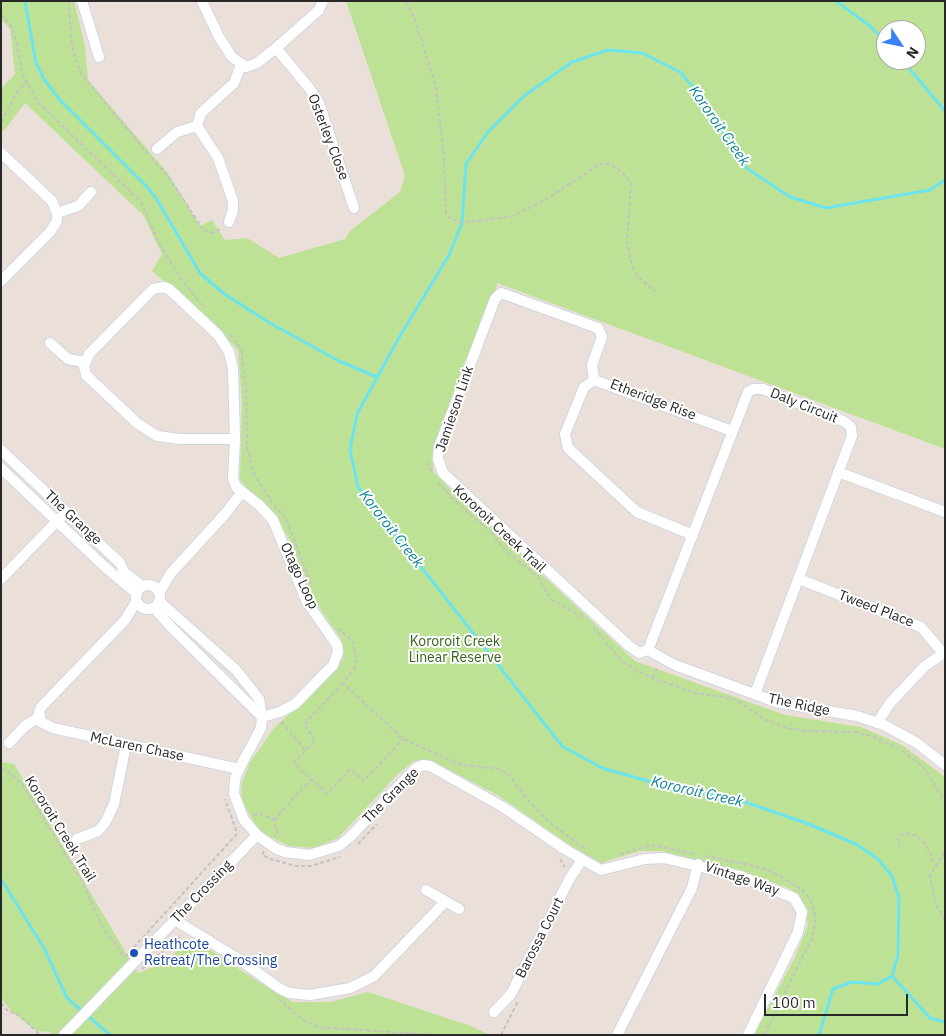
<!DOCTYPE html>
<html>
<head>
<meta charset="utf-8">
<style>
	body { margin:0 }
	#map { position:relative; width:946px; height:1036px; overflow:hidden; background:#ebe0d9; font-family:"IBM Plex Sans",sans-serif }
	canvas { display:block }
	.frame { position:absolute; inset:0; border:2px solid #282828; pointer-events:none }
	.north { position:absolute; left:876px; top:20px; width:50px; height:50px; box-sizing:border-box; background:#fff; border:1px solid #a9a9a9; border-radius:50%; rotate:124deg; font-size:14px; font-weight:700; line-height:20px; text-align:center; color:#282828 }
	.north::after { content:''; display:block; margin:auto; width:18px; height:22px; background:#3881f9; clip-path:polygon(50% 0,100% 100%,50% 72%,0 100%) }
	.scale { position:absolute; left:764px; top:994px; width:144px; height:22px; box-sizing:border-box; border:2px solid #282828; border-top:0; padding-left:6px; font-size:15px; line-height:18px; white-space:nowrap; color:#282828; -webkit-text-stroke:4px #fff; paint-order:stroke }
</style>
</head>
<body>
<div id="map">
<canvas width="946" height="1036"></canvas>
<div class="frame"></div>
<div class="north">N</div>
<div class="scale">100 m</div>
</div>
<script>
const g = document.querySelector('canvas').getContext('2d');
g.lineJoin = 'round';
function paint(path, color) { g.fillStyle = color; g.fill(path, 'evenodd'); }
const shape = rows => new Path2D(rows.map(r => 'M' + r).join(''));
function trace(path, color, width, dash) { g.strokeStyle = color; g.lineWidth = width; g.lineCap = dash ? 'butt' : 'round'; g.setLineDash(dash || []); g.stroke(path); }
function label(font, color, halo, rows, align = 'center') {
  g.font = font + ' "IBM Plex Sans",sans-serif'; g.lineWidth = 4; g.setLineDash([]); g.textBaseline = 'middle'; g.strokeStyle = halo; g.fillStyle = color; for (const [text, x, y, turn = 0] of rows) {
    g.save(); g.translate(x, y); g.rotate((+turn || 0) * Math.PI / 180); g.textAlign = isNaN(turn) ? turn : align; if (halo) g.strokeText(text, 0, 0); g.fillText(text, 0, 0); g.restore();
  }
}
const green = shape([
	[1,1,74,1,85,46,88,80,167,172,200,226,212,220,225,240,247,238,279,258,345,239,350,231,400,192,405,176,346,1,945,1,945,449,497,283,496,290,463,370,433,456,433,471,451,490,635,661,785,715,861,727,902,745,945,777,945,1035,754,1035,795,957,808,925,804,906,791,889,746,873,661,851,640,851,601,863,588,858,499,796,430,760,414,761,397,775,338,838,315,848,289,846,264,834,256,826,241,799,242,783,249,764,274,728,321,684,343,659,341,639,317,604,289,539,275,514,248,490,240,479,242,403,238,350,201,312,152,271,162,254,143,215,25,103,3,132,1,130,1,89,15,74,10,29,1,19],
	[886,30,916,30,916,60,886,60],
	[1,762,14,764,138,973,165,963,184,944,212,951,262,984,293,1002,331,1002,368,992,471,1026,490,1035,53,1035,50,1032,37,1031,12,1012,1,998]
]);
const stream = shape([
	[25,1,36,63,44,79,59,99,147,187,156,198,200,273,223,293,268,322,339,361,377,377],
	[836,1,870,26,886,43],
	[902,60,945,111],
	[1,879,44,948,67,998,110,1035],
	[892,976,930,1018,945,1022],
	[819,1035,833,989,852,982,878,984,892,976,898,955,899,898,892,876,878,859,856,844,806,823,733,798,659,784,602,768,562,746,358,487,350,449,357,414,400,336,449,255,462,223,466,164,488,132,524,96,572,62,608,50,642,53,680,72,700,95,745,167,790,197,826,208,930,190,945,180]
]);
const path = shape([
	[69,1,71,38,75,59,82,75,148,154],
	[406,1,415,20,436,87,444,159,446,213,449,218,462,223,513,216,545,200,597,166,604,163,611,164,623,173,631,183,627,242,632,266,638,277,657,292],
	[1,14,13,29,23,75,38,102,141,202,159,243,179,276,204,308],
	[1,122,17,92,27,81],
	[151,158,168,176,204,231,215,233,221,228],
	[230,334,241,349,246,387,247,448,254,474,273,504,286,518,311,584],
	[428,462,432,474],
	[438,482,453,499,487,529],
	[491,532,506,551,537,576,552,600,584,618],
	[593,627,622,661,635,670,652,678,696,693,735,699,766,720,787,728,806,731,855,732,874,737,900,749,924,768,945,802],
	[338,628,353,642,356,656,355,668,343,683,403,739,461,765,500,769,507,773,529,801,549,822,585,849],
	[652,678,658,667],
	[343,683,304,724,315,740,294,763,327,794,350,769,364,781,403,739],
	[281,722,306,751],
	[1,769,9,772,22,784,80,877,104,930,116,944,124,958],
	[253,815,261,814,274,820,277,832,274,837],
	[274,820,311,779],
	[358,844,377,824],
	[900,847,897,839,905,833,915,835,926,844,935,866],
	[264,851,262,855,270,859,296,866,311,866,340,857],
	[945,852,930,875,935,903,945,920],
	[620,854,652,845,695,854],
	[705,856,751,865,773,872,802,890,810,899,813,907,816,918,812,938,764,1035],
	[560,859,565,867],
	[125,957,236,835,236,830,225,799],
	[142,969,182,935],
	[278,999,305,1021,318,1027,432,1035],
	[1,1003,7,1010,19,1015,40,1035],
	[501,1035,518,1001]
]);
const minor = shape([
	[82,1,99,57],
	[202,1,219,37,232,57,246,67,257,63,276,48,319,10,323,1],
	[276,48,310,89,319,103,354,208],
	[157,149,177,132,197,126],
	[1,153,52,201,57,213,57,221,50,232,1,281],
	[57,213,78,206,91,192],
	[229,222,233,210,233,201,218,158,197,126,201,113,234,83,241,65],
	[50,343,68,359,84,362],
	[594,380,592,365,602,337,598,328,501,293,495,299,439,447,438,459,443,473,628,645,639,653,648,650],
	[235,439,180,439,157,436,137,423,86,375,84,366,89,354,153,289,164,287,169,289,218,335,229,352,233,369,235,439,233,478,236,487,259,505,273,520,307,602,337,645,338,652,333,665,295,704,280,712,262,717],
	[1,450,120,563,124,572,142,586],
	[1,468,106,568,136,593],
	[838,472,945,512],
	[693,535,637,512,568,448,565,434,584,387,594,380,732,431],
	[1,579,62,516],
	[799,579,921,627,943,653],
	'136 597a12 12 0 1 1 24 0a12 12 0 1 1-24 0Z',
	[159,593,171,573,226,513,241,493],
	[159,601,236,670,259,699,262,717,261,728,239,769,235,779,234,794,244,820,257,835,275,848,285,852,309,855,339,846,350,837,415,769,423,765,430,766,503,807,566,850,601,870,645,859,664,858,740,876,794,898,802,912,798,932,748,1035],
	[136,602,125,620,41,707,39,712,41,722,53,728,239,769],
	[154,608,171,627,262,717],
	[648,650,748,392,753,389,763,389,845,422,851,427,852,436,755,694],
	[648,650,675,665,776,702,857,716,884,725,917,743,945,765],
	[877,723,890,703,925,666,945,652],
	[9,743,25,726,39,717],
	[77,839,98,831,105,823,114,804,126,745],
	[426,890,459,909],
	[175,920,240,960,279,988,289,993,310,995,350,988,374,976,445,902],
	[494,1012,511,994,570,878,582,860],
	[64,1035,257,835],
	[617,1035,692,888,698,864]
]);
const markers = [
	[134,953,5,"#1a4fb4"]
];
const streetNames = [
	["Osterley Close",328,137,69],
	["Etheridge Rise",653,400,21],
	["Daly Circuit",804,406,22],
	["Jamieson Link",455,409,-71],
	["The Grange",73,518,43],
	["Kororoit Creek Trail",499,529,43],
	["Otago Loop",299,576,65],
	["Tweed Place",876,609,21],
	["The Ridge",799,705,12],
	["McLaren Chase",137,747,12],
	["The Grange",391,796,-45],
	["Kororoit Creek Trail",60,829,58],
	["Vintage Way",742,879,19],
	["The Crossing",202,892,-46],
	["Barossa Court",540,938,-63]
];
const parkNames = [
	["Kororoit Creek",455,642],
	["Linear Reserve",455,658]
];
const transitNames = [
	["Heathcote",144,945],
	["Retreat/The Crossing",144,961]
];
const waterNames = [
	["Kororoit Creek",719,126,55],
	["Kororoit Creek",391,529,52],
	["Kororoit Creek",697,792,13]
];
paint(green, '#bee295');
trace(stream, '#6be4ee', 3);
trace(minor, '#cfd6e1', 12);
trace(path, '#c3c3c3', 2, [4, 2.5]);
trace(minor, '#fff', 10);
for (const [x, y, r, color] of markers) { const dot = new Path2D(); dot.arc(x, y, r, 0, 2 * Math.PI); g.fillStyle = color; g.fill(dot); trace(dot, '#fff', 2); }
label('14px', '#282828', '#fff', streetNames);
label('14px', '#376419', '#fff', parkNames);
label('14px', '#164399', '#fff', transitNames, 'left');
label('italic 15px', '#0d8297', '#fff', waterNames);
</script>
</body>
</html>
